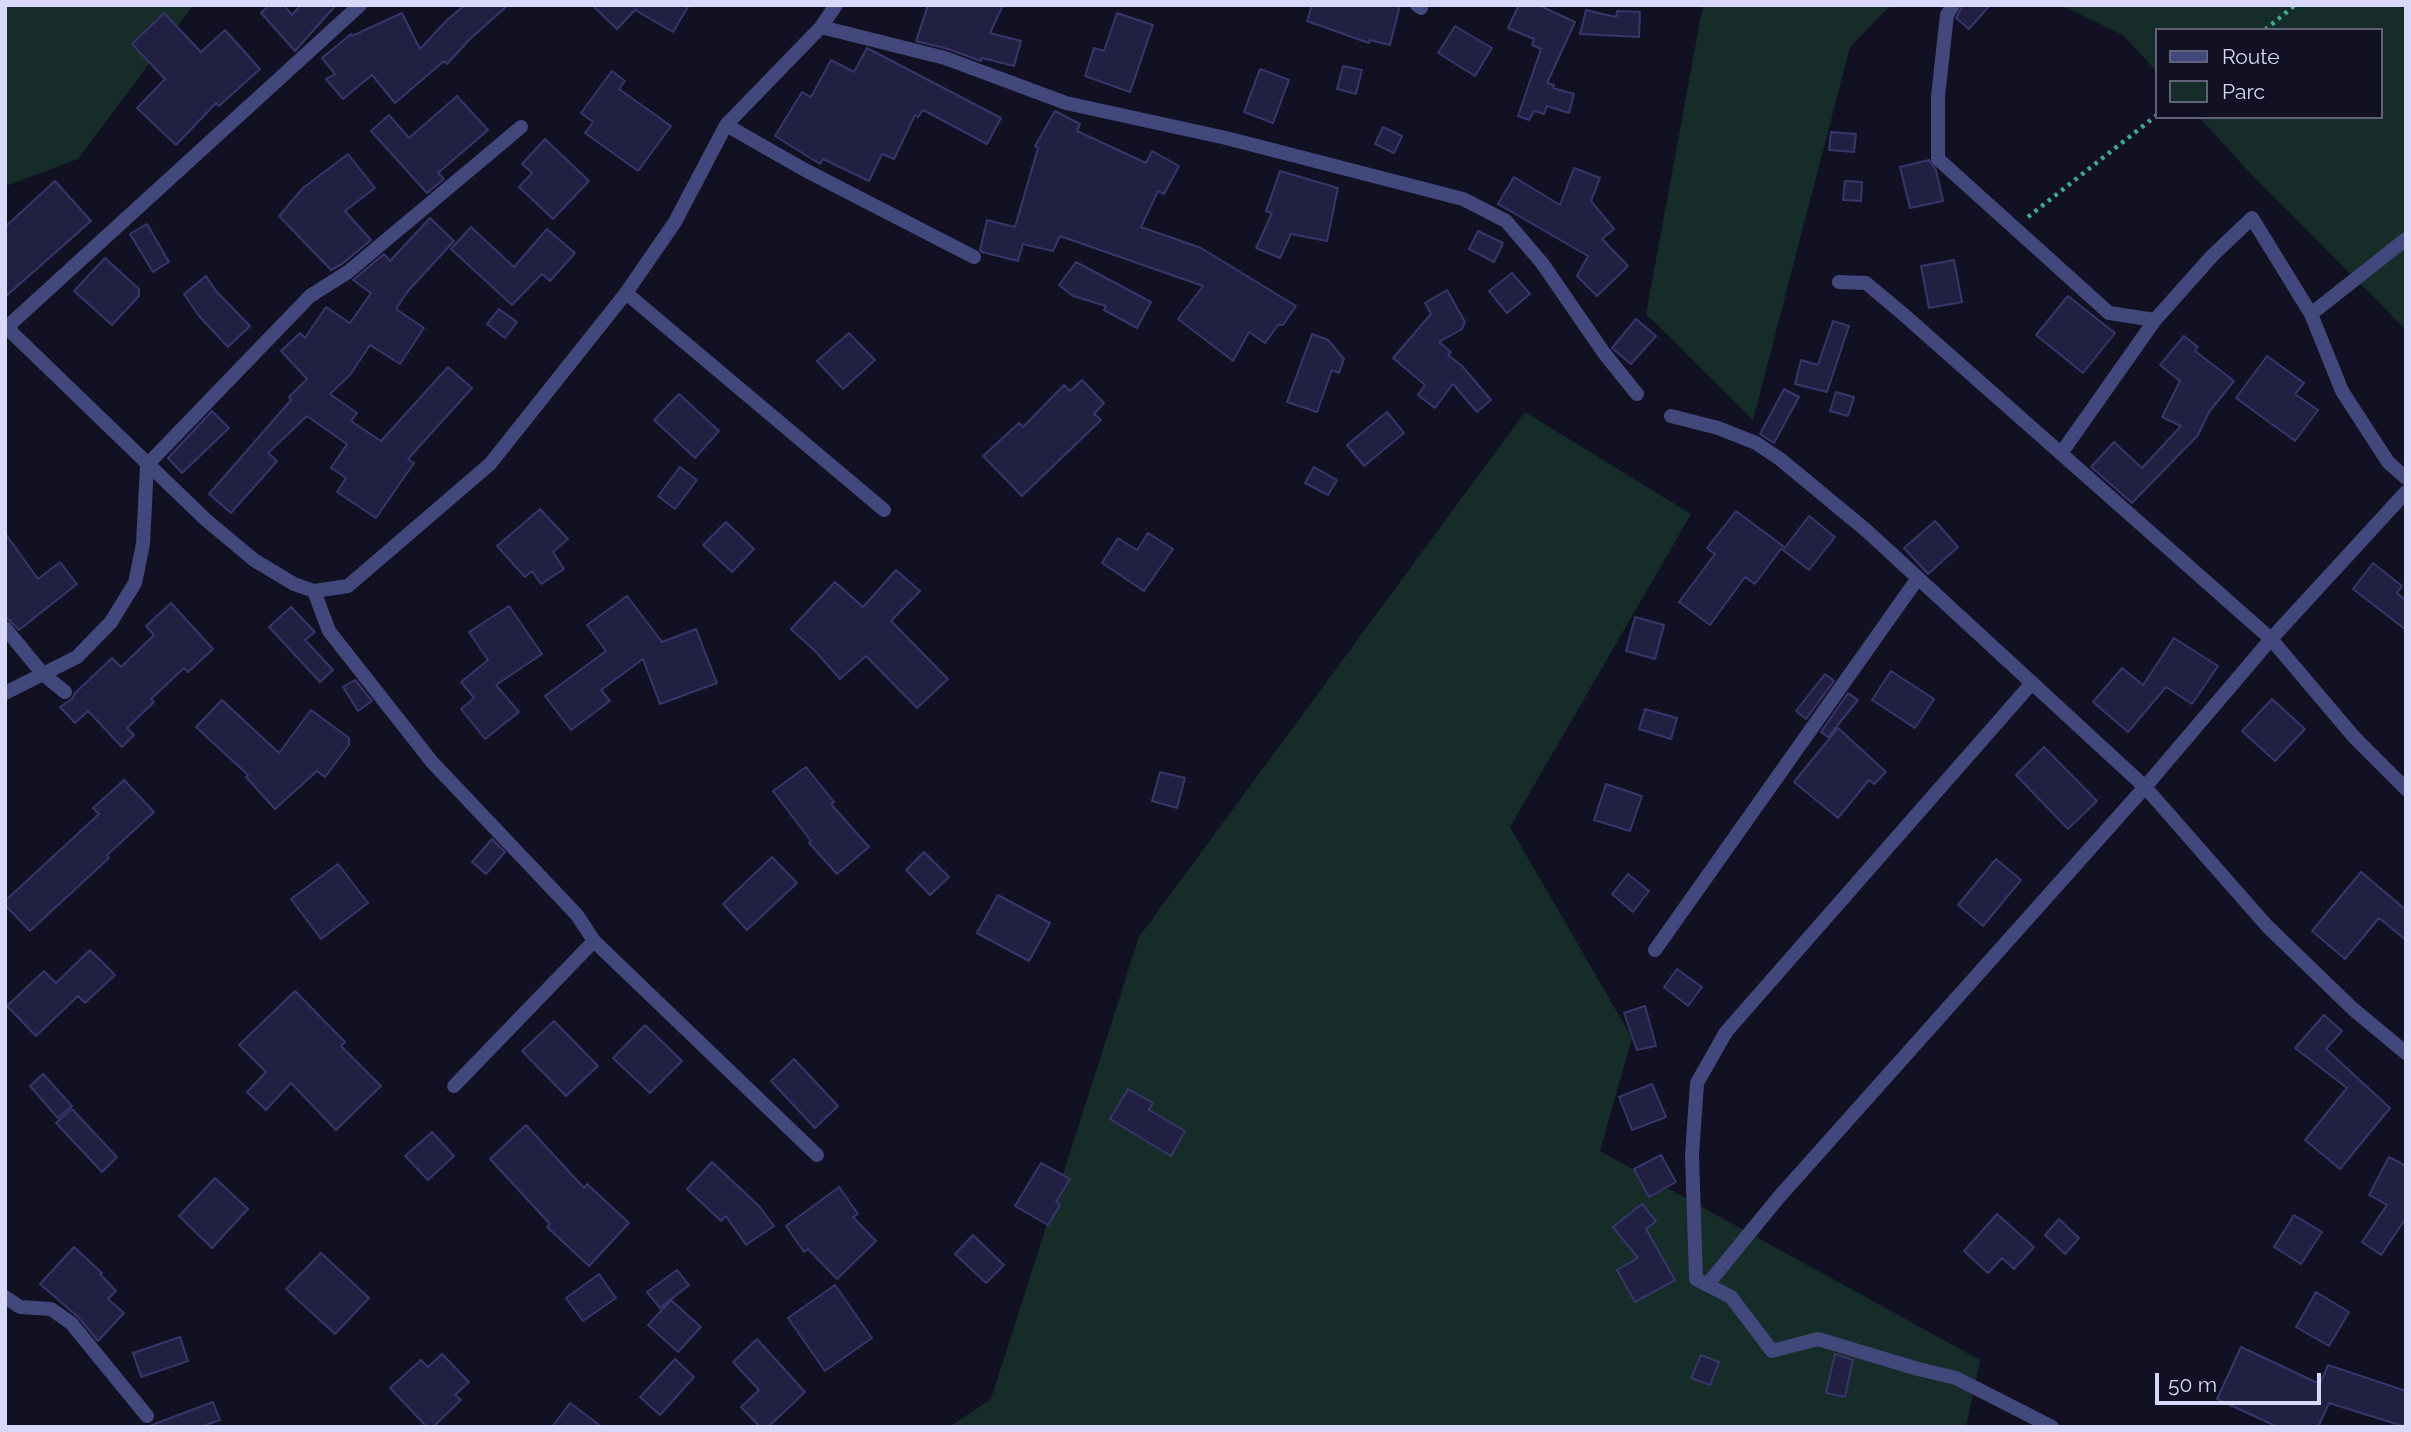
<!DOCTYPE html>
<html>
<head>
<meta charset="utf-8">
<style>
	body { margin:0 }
	#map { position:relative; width:2411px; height:1432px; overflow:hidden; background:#121123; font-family:Raleway,sans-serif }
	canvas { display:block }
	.frame { position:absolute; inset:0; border:7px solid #d8d9fa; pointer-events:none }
	.legend { position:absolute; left:2155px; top:28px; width:228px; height:91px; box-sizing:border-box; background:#121123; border:2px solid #616179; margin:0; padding:9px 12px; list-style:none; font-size:21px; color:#d8d9fa }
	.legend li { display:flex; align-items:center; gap:14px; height:35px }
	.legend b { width:35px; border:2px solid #616179 }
	.scale { position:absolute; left:2155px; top:1373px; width:166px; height:32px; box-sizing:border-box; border:4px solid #d8d9fa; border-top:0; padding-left:9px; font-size:21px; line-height:24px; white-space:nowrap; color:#d8d9fa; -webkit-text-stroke:5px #121123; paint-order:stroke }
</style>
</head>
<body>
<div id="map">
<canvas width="2411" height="1432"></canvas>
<div class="frame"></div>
<ul class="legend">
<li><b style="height:9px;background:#42477c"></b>Route</li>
<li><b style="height:19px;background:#152c28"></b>Parc</li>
</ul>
<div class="scale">50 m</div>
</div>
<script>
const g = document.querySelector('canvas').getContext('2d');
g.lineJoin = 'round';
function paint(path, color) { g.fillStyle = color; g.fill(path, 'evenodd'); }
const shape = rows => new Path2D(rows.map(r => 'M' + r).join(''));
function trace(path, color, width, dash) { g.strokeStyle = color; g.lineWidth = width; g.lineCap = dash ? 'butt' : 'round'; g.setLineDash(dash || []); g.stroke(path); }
const green = shape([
	[5,5,193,5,78,159,6,186],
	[1703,5,1891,5,1850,47,1753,420,1646,314],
	[2060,5,2406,5,2406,330,2250,173,2199,117,2381,117,2381,30,2157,30,2157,72,2123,35],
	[1525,412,1691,514,1510,827,1632,1038,1600,1151,1980,1360,1966,1427,949,1427,991,1399,1139,937]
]);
const building = shape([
	[269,5,284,5,292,15,301,5,336,5,295,51,261,13,269,5],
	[465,5,508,5,470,39,447,64,444,61,395,103,372,75,343,99,326,79,335,74,322,58,351,34,352,36,402,13,420,49,447,20,465,5],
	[592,5,689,5,673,32,635,10,617,29,592,5],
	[928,5,1003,5,990,33,1021,41,1014,66,982,58,981,61,948,49,916,41,928,5],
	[1312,5,1400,5,1390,45,1370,40,1369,43,1307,21,1312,5],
	[1519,5,1538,5,1575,22,1547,83,1554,85,1553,88,1574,94,1569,113,1547,106,1544,114,1534,111,1529,120,1518,116,1541,49,1532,45,1534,39,1508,28,1519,5],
	[1963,5,1990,5,1969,29,1956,18,1963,5],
	[1586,10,1616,17,1617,11,1640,12,1639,37,1580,34,1586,10],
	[164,13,201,52,225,30,260,69,219,106,216,103,176,145,137,108,165,79,132,44,164,13],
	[1117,13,1153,25,1130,92,1085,76,1094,48,1104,51,1117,13],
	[1455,26,1492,48,1475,76,1438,53,1455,26],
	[867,48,1001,118,987,144,923,110,918,117,915,115,894,159,882,154,869,181,823,159,820,164,775,136,802,92,811,97,831,60,854,72,867,48],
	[1343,66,1362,70,1356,94,1337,89,1343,66],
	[1260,69,1289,80,1273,123,1244,112,1260,69],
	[612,71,625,81,619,89,671,126,638,171,585,133,593,122,581,113,612,71],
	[457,96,488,130,438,173,444,179,427,193,371,131,389,115,409,138,457,96],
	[1055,111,1080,124,1077,131,1146,163,1152,151,1179,166,1164,194,1158,191,1141,227,1201,248,1296,306,1283,325,1278,325,1265,343,1249,332,1233,361,1178,319,1203,286,1060,236,1053,251,1023,244,1018,261,982,252,980,250,987,220,1015,227,1038,148,1035,146,1055,111],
	[1383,127,1402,136,1394,153,1375,144,1383,127],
	[1831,132,1856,134,1854,152,1829,150,1831,132],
	[545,139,589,181,553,219,519,187,532,173,522,164,545,139],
	[348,154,375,188,345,211,371,240,342,264,331,270,279,216,303,188,348,154],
	[1929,160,1936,170,1943,201,1910,208,1900,167,1929,160],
	[1574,168,1600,178,1591,201,1614,229,1602,239,1628,266,1597,296,1577,276,1588,256,1498,204,1514,177,1560,205,1574,168],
	[1280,171,1338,188,1327,241,1291,234,1280,258,1256,248,1272,213,1266,211,1280,171],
	[55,181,91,221,5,297,5,227,55,181],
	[1845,181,1862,182,1861,201,1843,200,1845,181],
	[430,218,454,241,408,291,396,309,424,328,400,364,370,345,350,375,330,394,357,413,351,421,381,441,448,367,472,388,408,459,414,463,376,518,337,492,346,478,331,468,347,444,307,416,268,453,277,461,231,513,209,494,291,400,289,397,307,379,281,351,300,333,305,338,326,307,350,323,371,293,353,280,384,254,390,261,430,218],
	[147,224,169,262,153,272,130,234,147,224],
	[471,227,514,267,547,229,575,253,550,281,542,274,512,305,451,249,471,227],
	[1478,231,1503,243,1494,262,1469,249,1478,231],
	[105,258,139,289,139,296,112,325,74,291,105,258],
	[1954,260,1962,302,1929,308,1921,266,1954,260],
	[1076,262,1151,302,1137,328,1104,310,1106,306,1073,296,1059,285,1076,262],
	[1512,273,1530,294,1507,313,1489,291,1512,273],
	[206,276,216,291,250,326,228,347,199,316,184,294,206,276],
	[1447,290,1465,322,1462,329,1439,342,1451,352,1448,355,1462,366,1491,400,1477,412,1453,384,1435,408,1418,395,1425,385,1393,358,1431,314,1425,303,1447,290],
	[2068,296,2115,333,2083,373,2036,335,2068,296],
	[499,309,517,322,505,338,487,324,499,309],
	[1636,319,1656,336,1631,364,1612,348,1636,319],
	[1833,321,1849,326,1827,392,1795,384,1801,360,1818,365,1833,321],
	[849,333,875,360,843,389,817,361,849,333],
	[1312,334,1328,340,1344,359,1339,373,1332,370,1317,412,1287,402,1312,334],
	[2184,336,2198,347,2195,351,2234,381,2209,412,2198,435,2132,503,2091,467,2114,442,2142,468,2181,426,2162,417,2180,381,2160,365,2184,336],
	[2267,356,2304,383,2295,394,2318,410,2295,441,2236,398,2267,356],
	[1082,380,1104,403,1094,414,1101,420,1022,496,983,456,1019,423,1023,427,1064,385,1070,391,1082,380],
	[1784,389,1799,397,1774,443,1760,434,1784,389],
	[1836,392,1854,397,1848,416,1830,411,1836,392],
	[679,394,719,431,695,458,654,420,679,394],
	[212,411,229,428,182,473,168,458,212,411],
	[1387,412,1404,433,1364,466,1347,445,1387,412],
	[680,467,697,480,675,509,658,496,680,467],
	[1314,467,1337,480,1328,495,1305,483,1314,467],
	[540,509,568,539,553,552,564,569,541,584,532,571,525,577,497,546,540,509],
	[1736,511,1783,546,1755,584,1745,577,1710,625,1679,602,1715,554,1707,548,1736,511],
	[1809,516,1835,537,1809,570,1783,550,1809,516],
	[1935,521,1958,547,1928,574,1904,548,1935,521],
	[726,522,754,549,732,572,703,545,726,522],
	[5,533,38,579,60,562,77,584,19,630,5,616,5,533],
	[1148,533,1173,549,1144,591,1102,563,1118,538,1137,550,1148,533],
	[2373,563,2402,586,2397,593,2406,601,2406,630,2353,589,2373,563],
	[896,570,920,591,891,621,948,679,917,708,866,656,840,679,817,653,791,629,835,582,863,607,896,570],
	[627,596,662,642,696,629,717,683,660,704,643,659,601,690,610,701,571,730,545,696,606,651,587,625,627,596],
	[171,603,213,649,188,672,184,668,151,699,154,702,127,728,134,735,122,747,88,711,75,723,60,707,72,699,75,693,112,658,121,667,154,635,146,626,171,603],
	[509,606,542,654,496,685,519,712,485,739,461,709,474,698,461,682,488,660,469,632,509,606],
	[291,607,315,632,305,640,333,670,320,682,269,627,291,607],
	[1635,617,1664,625,1655,659,1626,651,1635,617],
	[2174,638,2218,666,2192,704,2166,687,2128,732,2093,702,2122,668,2143,685,2174,638],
	[1891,671,1934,699,1915,728,1872,700,1891,671],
	[1825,674,1834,681,1806,719,1796,711,1825,674],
	[355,680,372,701,358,711,343,687,355,680],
	[1848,693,1858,700,1828,737,1821,732,1848,693],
	[2272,699,2305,729,2275,761,2242,731,2272,699],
	[222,700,279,753,311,710,349,738,349,745,325,777,317,771,275,809,246,777,248,775,196,727,222,700],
	[1645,709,1677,718,1671,739,1639,729,1645,709],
	[1838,728,1886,772,1874,784,1869,780,1838,818,1794,782,1838,728],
	[2044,747,2097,801,2068,829,2016,775,2044,747],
	[806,767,834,802,831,804,869,847,837,874,809,843,811,841,773,791,806,767],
	[1160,772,1185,778,1177,808,1152,801,1160,772],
	[124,780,154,812,107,855,109,858,30,931,5,905,5,901,99,814,93,808,124,780],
	[1606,784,1642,796,1630,831,1594,820,1606,784],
	[492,839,505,852,486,874,472,862,492,839],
	[924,852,949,877,930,895,906,870,924,852],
	[772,857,797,883,747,930,723,904,772,857],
	[1996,859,2021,880,1983,926,1958,905,1996,859],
	[338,864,368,903,321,939,291,899,338,864],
	[2361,872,2406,910,2406,940,2379,918,2345,959,2312,931,2361,872],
	[1628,874,1649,891,1633,912,1612,894,1628,874],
	[998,895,1050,923,1029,961,977,933,998,895],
	[90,950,115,975,85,1003,78,996,36,1036,7,1006,44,971,56,983,90,950],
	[1677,969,1702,987,1688,1006,1664,987,1677,969],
	[295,991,345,1042,341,1046,381,1086,336,1130,291,1083,266,1110,247,1092,266,1072,239,1045,295,991],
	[1645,1006,1656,1046,1637,1050,1624,1013,1645,1006],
	[2324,1015,2342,1031,2326,1049,2390,1108,2340,1169,2305,1140,2347,1088,2295,1048,2324,1015],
	[554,1021,598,1066,566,1096,522,1051,554,1021],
	[645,1025,682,1061,650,1093,613,1058,645,1025],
	[794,1059,838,1106,815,1128,771,1081,794,1059],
	[43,1074,72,1106,58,1118,30,1086,43,1074],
	[1652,1084,1666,1117,1632,1130,1619,1097,1652,1084],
	[1128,1089,1153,1103,1149,1110,1185,1131,1171,1156,1110,1119,1128,1089],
	[72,1109,117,1157,102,1172,56,1123,72,1109],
	[526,1125,584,1188,587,1184,629,1223,589,1266,547,1227,550,1224,490,1159,526,1125],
	[432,1132,454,1156,428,1180,405,1156,432,1132],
	[1661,1155,1676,1182,1649,1197,1634,1169,1661,1155],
	[2389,1157,2406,1166,2406,1218,2381,1255,2362,1242,2387,1205,2369,1195,2389,1157],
	[712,1162,760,1207,774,1226,746,1245,726,1216,721,1221,687,1189,712,1162],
	[1041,1163,1070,1179,1056,1202,1060,1205,1048,1225,1015,1206,1041,1163],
	[215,1178,248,1209,212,1248,179,1216,215,1178],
	[839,1187,858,1214,853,1217,876,1241,837,1279,808,1249,804,1252,786,1226,839,1187],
	[1642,1204,1656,1221,1646,1229,1675,1280,1635,1302,1617,1270,1638,1258,1613,1227,1642,1204],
	[1997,1214,2034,1247,2014,1269,2002,1258,1988,1273,1964,1251,1997,1214],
	[2294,1215,2322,1232,2301,1264,2274,1247,2294,1215],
	[2059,1219,2079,1238,2065,1254,2045,1235,2059,1219],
	[973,1235,1004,1265,986,1283,955,1254,973,1235],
	[74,1247,102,1273,100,1274,116,1291,108,1299,124,1313,98,1341,78,1317,40,1284,74,1247],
	[321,1253,369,1298,335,1334,286,1289,321,1253],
	[677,1270,689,1285,660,1308,647,1292,677,1270],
	[599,1274,616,1298,583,1321,566,1298,599,1274],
	[835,1285,872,1338,825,1371,788,1318,835,1285],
	[2316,1292,2349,1312,2329,1346,2296,1327,2316,1292],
	[671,1300,701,1327,678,1352,648,1325,671,1300],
	[180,1337,188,1361,141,1377,133,1353,180,1337],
	[757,1339,805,1392,768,1427,760,1427,741,1407,759,1390,733,1362,757,1339],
	[2241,1347,2320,1384,2328,1365,2406,1391,2406,1427,2329,1403,2318,1427,2278,1427,2217,1399,2241,1347],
	[442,1354,469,1382,455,1395,461,1400,433,1427,427,1427,390,1388,421,1360,428,1367,442,1354],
	[1835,1354,1853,1360,1845,1397,1826,1393,1835,1354],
	[1701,1355,1719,1362,1710,1385,1691,1378,1701,1355],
	[675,1359,694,1377,660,1415,640,1397,675,1359],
	[213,1402,220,1420,200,1427,153,1427,152,1425,213,1402],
	[570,1403,602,1427,552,1427,570,1403]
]);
const path = shape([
	[2265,30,2295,5],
	[2028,217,2157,115]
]);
const street = shape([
	[1417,5,1421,8],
	[1953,5,1947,15,1938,96,1938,159,2109,313,2155,320],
	[821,27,945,58,1066,103,1226,138,1463,199,1506,221,1542,263,1604,353,1637,394],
	[726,125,805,170,974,257],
	[1839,282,1866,283,1903,314,2271,639,2354,737,2406,789],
	[626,293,884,510],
	[2311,314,2406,239],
	[5,326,205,519,254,560,294,584,314,591,329,631,432,762,577,915,594,941,454,1086],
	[6,328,360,5],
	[1671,416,1718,428,1756,443,1780,459,1867,531,2145,787,2267,926,2353,1009,2406,1053],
	[2062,452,2155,320,2212,256,2252,218,2311,314,2342,391,2388,462,2406,478],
	[314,591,348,586,490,464,626,293,675,222,726,125,821,27,836,5],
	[5,628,43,674,65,692],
	[2032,683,1726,1032,1697,1083,1692,1155,1696,1279,1731,1297,1772,1351,1818,1339,1918,1369,1956,1378,2052,1427],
	[5,693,77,657,111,622,135,583,143,544,147,465,310,296,348,272,521,127],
	[594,941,817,1155],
	[1655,950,1918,578],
	[1707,1285,1779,1197,2145,787,2271,639,2406,492],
	[5,1297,20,1307,51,1309,71,1323,147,1416]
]);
paint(green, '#152c28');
paint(building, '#222042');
trace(building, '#38356b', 2);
trace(path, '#3ea894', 4.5, [3.5, 5]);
trace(street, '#42477c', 14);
</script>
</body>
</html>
